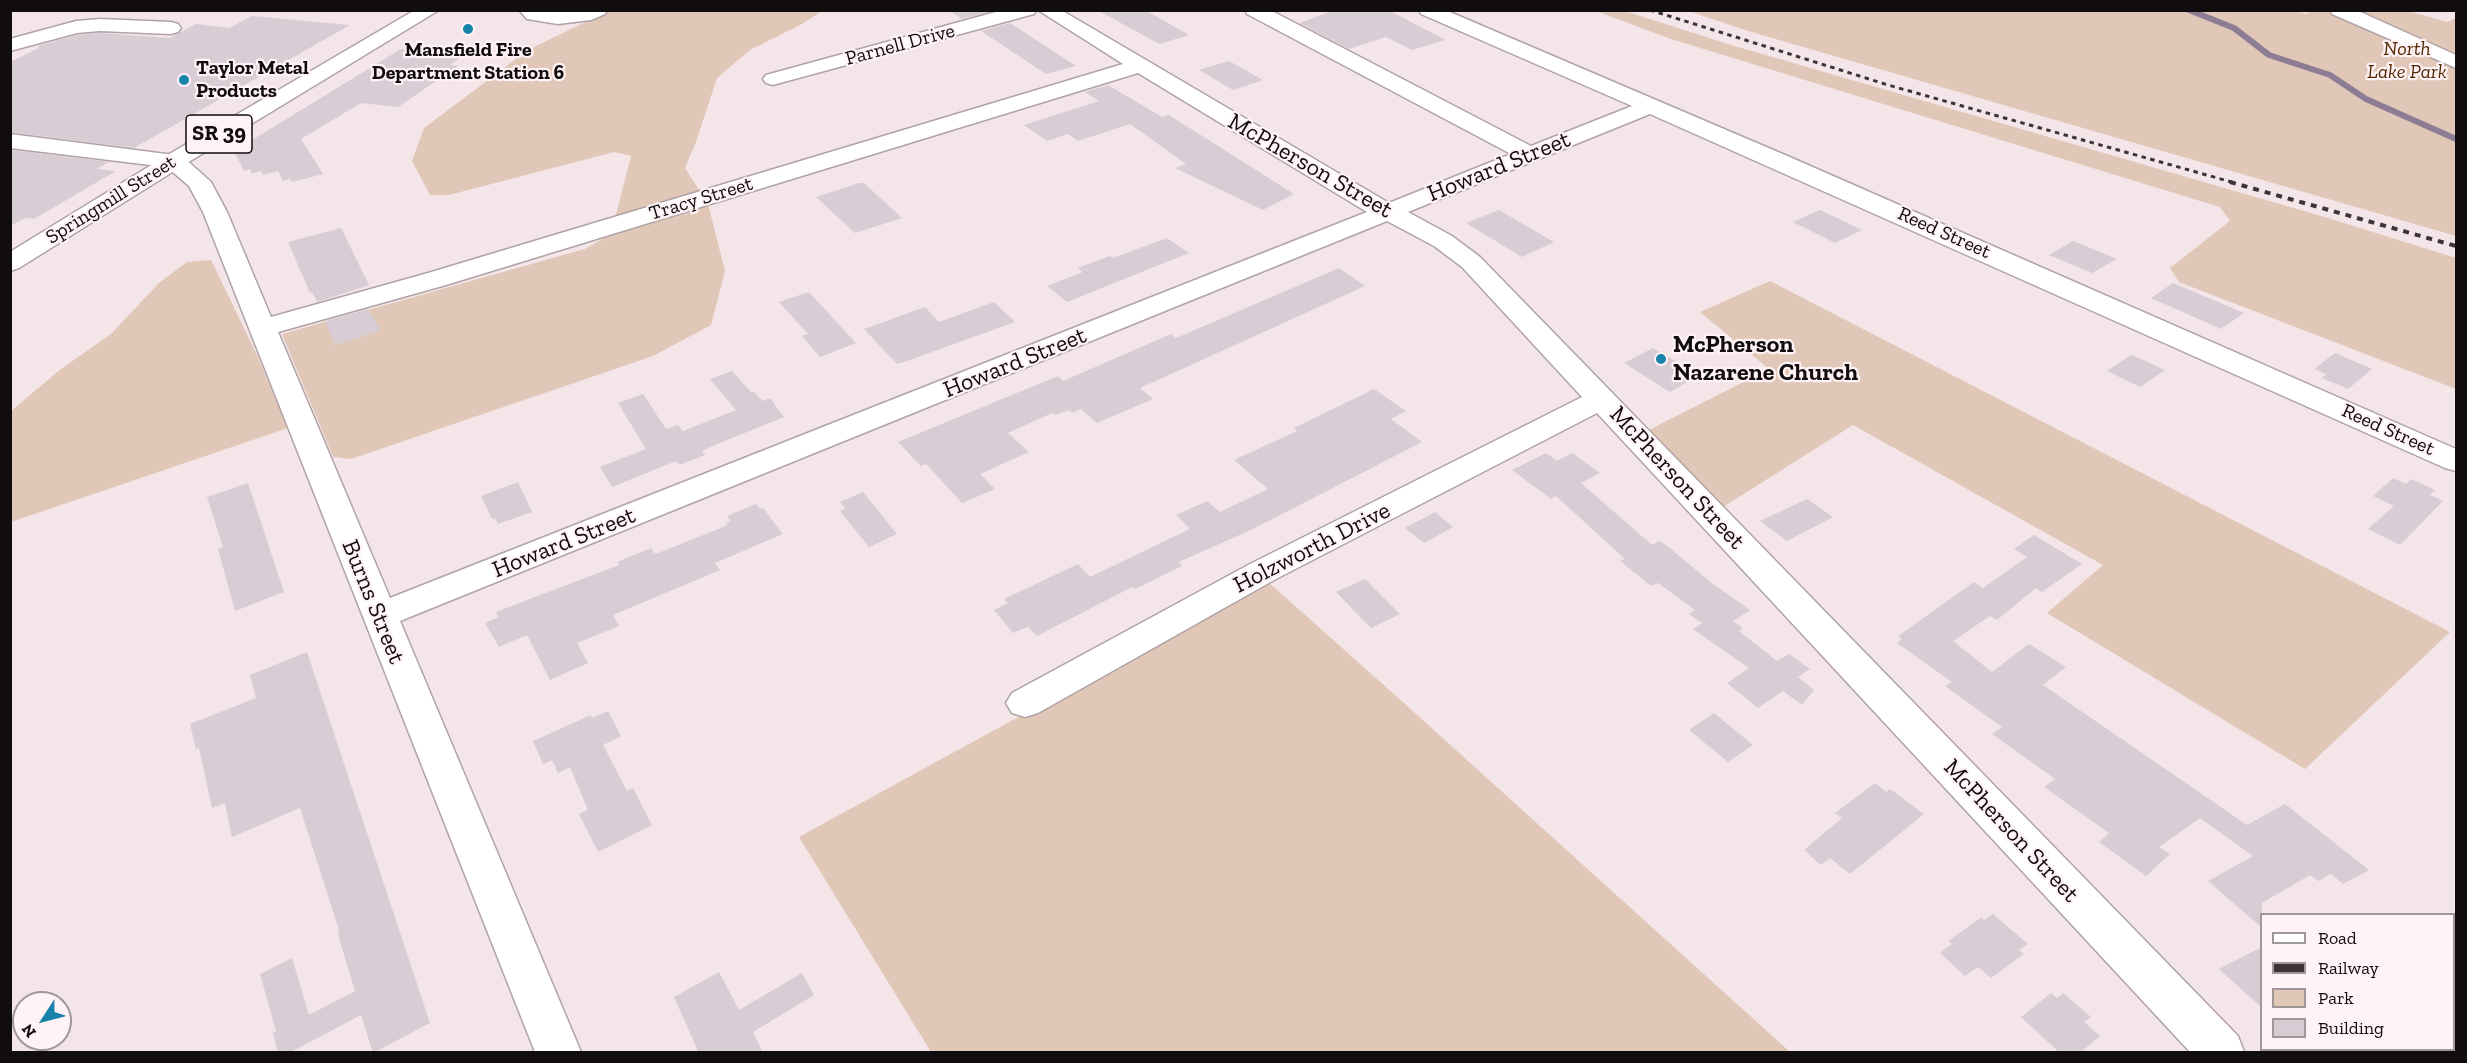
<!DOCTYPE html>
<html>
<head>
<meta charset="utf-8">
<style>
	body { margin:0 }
	#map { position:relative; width:2467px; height:1063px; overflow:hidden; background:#f3e5e8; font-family:"Zilla Slab",serif }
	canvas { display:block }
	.frame { position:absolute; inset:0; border:12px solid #110c0e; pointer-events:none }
	.legend { position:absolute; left:2260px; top:913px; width:195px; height:138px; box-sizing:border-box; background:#fff3f6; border:2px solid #a09799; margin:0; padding:8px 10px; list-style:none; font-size:18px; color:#110c0e }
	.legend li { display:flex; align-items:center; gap:12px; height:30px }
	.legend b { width:30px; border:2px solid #a09799 }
	.north { position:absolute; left:12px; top:991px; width:60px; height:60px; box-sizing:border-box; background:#fff3f6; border:2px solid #a09799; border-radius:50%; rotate:234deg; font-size:16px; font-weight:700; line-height:24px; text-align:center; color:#110c0e }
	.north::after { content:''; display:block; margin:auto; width:21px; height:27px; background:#1882ab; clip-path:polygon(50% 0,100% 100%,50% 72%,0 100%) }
</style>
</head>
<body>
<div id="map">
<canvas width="2467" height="1063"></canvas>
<div class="frame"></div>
<ul class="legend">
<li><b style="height:8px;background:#fff"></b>Road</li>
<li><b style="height:8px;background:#3c3538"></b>Railway</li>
<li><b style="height:16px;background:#e0c7b7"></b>Park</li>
<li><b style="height:16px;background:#d8cdd5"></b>Building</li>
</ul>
<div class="north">N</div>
</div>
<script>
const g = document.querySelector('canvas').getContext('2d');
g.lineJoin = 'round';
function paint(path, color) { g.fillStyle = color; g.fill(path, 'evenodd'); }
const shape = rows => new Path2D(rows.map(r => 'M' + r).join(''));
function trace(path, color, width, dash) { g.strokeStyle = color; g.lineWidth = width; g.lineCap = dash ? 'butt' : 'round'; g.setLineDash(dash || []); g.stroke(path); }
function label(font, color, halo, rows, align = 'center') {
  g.font = font + ' "Zilla Slab",serif'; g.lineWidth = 4.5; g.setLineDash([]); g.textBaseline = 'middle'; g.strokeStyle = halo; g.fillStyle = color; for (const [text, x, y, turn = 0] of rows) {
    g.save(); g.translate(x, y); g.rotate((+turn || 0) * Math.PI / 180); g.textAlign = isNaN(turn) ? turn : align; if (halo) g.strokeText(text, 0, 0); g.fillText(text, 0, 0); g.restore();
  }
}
const green = shape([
	[2295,10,2306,14,2313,10,2405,10,2447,22,2456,18,2456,236,1748,31,1688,11],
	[608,11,822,11,802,24,750,50,717,78,696,142,685,168,708,204,725,271,711,325,653,356,351,459,333,457,282,334,585,249,611,234,631,156,614,152,449,195,430,195,412,161,424,128,528,50],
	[1596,11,1625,11,1731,45,2328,218,2456,258,2456,389,2179,282,2170,268,2230,221,2220,207,1671,39],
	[211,260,257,355,288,428,11,522,11,411,61,369,111,334,159,283,187,262],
	[1770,281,2450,632,2305,769,2047,613,2103,565,1853,425,1723,507,1649,430,1769,369,1700,312],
	[1267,581,1405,704,1790,1052,931,1052,799,837]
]);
const stream = shape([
	[2189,10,2234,28,2269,55,2330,75,2366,99,2456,139]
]);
const building = shape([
	[949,10,991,10,992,11,962,19],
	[1097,10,1145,10,1189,35,1159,44],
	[1335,10,1388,10,1446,40,1412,50,1386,37,1349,49,1299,23],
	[252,16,350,25,134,148,10,132,10,62,39,48,38,46,77,35,100,33,170,38,196,24,229,28],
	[1010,23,1076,66,1046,74,981,31],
	[423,47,472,50,450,65,458,66,398,107,361,103,301,139,323,174,292,182,290,179,283,181,278,171,263,175,261,171,252,174,250,169,244,171,234,151,401,49,418,50],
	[1229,61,1263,80,1233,90,1199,70],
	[1108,85,1162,117,1169,115,1294,194,1263,210,1175,168,1186,164,1130,124,1078,141,1068,134,1047,141,1024,125,1099,101,1085,92],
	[10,150,109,162,97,169,116,171,34,219,25,218,10,226],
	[859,183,864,183,902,218,855,233,816,197],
	[1499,210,1554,242,1522,257,1466,223],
	[1820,210,1862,230,1835,243,1793,222],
	[341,228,369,285,317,302,312,292,310,293,288,242],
	[1167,238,1189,253,1067,302,1047,286,1083,272,1077,268,1110,256,1113,258],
	[2073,241,2117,259,2092,273,2049,255],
	[1339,268,1365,286,1140,388,1153,399,1097,423,1081,409,1072,413,1069,410,1055,415,1052,413,1008,433,1029,452,980,474,995,489,962,503,926,464,921,466,898,442,1058,376,1063,381,1171,334,1176,338],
	[2173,283,2244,313,2221,329,2151,298],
	[809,292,856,343,820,357,802,336,808,334,779,302],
	[994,302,1015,322,904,362,897,364,864,329,925,307,939,322],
	[368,309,381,330,335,345,325,321],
	[1653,348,1700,375,1670,392,1624,363],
	[2335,353,2372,369,2348,389,2322,378,2326,374,2314,369],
	[2131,355,2139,358,2165,370,2140,387,2107,371],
	[732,371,751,392,753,391,763,401,770,398,784,417,715,445,702,451,705,455,679,465,676,461,612,487,600,467,646,449,618,403,643,394,666,429,678,425,683,431,736,410,710,379],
	[1374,389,1406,411,1391,419,1422,442,1253,529,1179,562,1182,566,1135,589,1132,587,1037,636,1028,627,1013,633,994,610,1008,603,1004,599,1078,564,1090,577,1190,529,1176,515,1207,501,1220,512,1268,489,1234,460,1297,431,1294,428],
	[1546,453,1557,461,1572,453,1600,473,1581,483,1652,545,1659,541,1666,545,1713,584,1750,610,1733,621,1743,628,1739,631,1777,661,1789,654,1810,669,1798,677,1814,690,1802,705,1783,691,1758,708,1727,683,1749,668,1693,629,1702,623,1689,614,1695,610,1658,583,1651,586,1620,561,1625,559,1556,496,1551,499,1512,470],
	[2393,478,2406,484,2411,479,2435,490,2430,495,2443,501,2400,545,2368,529,2394,506,2373,496],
	[518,482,532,512,498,524,495,518,492,519,481,496],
	[248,483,284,592,235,611,218,549,223,547,207,497],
	[863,492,897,534,869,547,840,511,845,508,840,502],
	[1807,499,1833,517,1787,541,1760,521],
	[756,504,760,509,763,508,783,534,715,563,720,570,613,615,619,626,577,643,588,663,550,680,527,635,499,647,485,623,499,617,496,612,619,565,617,562,651,548,654,553,658,553,728,525,726,523,731,521,727,516],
	[1435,512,1453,527,1424,543,1405,528],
	[2034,535,2082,564,2042,592,2036,588,1997,620,1990,616,1953,641,1992,672,2029,644,2066,667,2043,685,2247,825,2285,804,2369,870,2343,884,2331,874,2319,881,2310,875,2262,903,2262,928,2208,881,2253,856,2200,818,2159,847,2170,854,2146,876,2099,842,2109,833,2044,787,2055,779,1992,734,2002,727,1945,686,1952,682,1897,643,1902,639,1898,636,1974,582,1983,588,2027,557,2014,549],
	[1365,579,1400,614,1371,628,1336,592],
	[307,652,430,1023,373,1053,361,1015,289,1053,278,1053,273,1033,276,1031,260,974,292,958,309,1015,355,991,338,935,339,930,300,808,232,837,225,803,212,808,199,748,196,749,190,724,256,698,250,675],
	[608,711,621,736,603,745,627,791,633,788,652,825,598,852,579,814,588,810,570,767,558,773,552,760,543,764,533,741,591,715,592,718],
	[1714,713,1753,745,1728,762,1689,730],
	[1875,783,1886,792,1890,789,1924,814,1850,874,1830,858,1821,865,1804,850,1842,818,1835,813],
	[1993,914,2028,944,2019,950,2024,954,1991,978,1978,967,1965,976,1940,953,1952,944,1948,941,1982,917,1984,920],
	[2262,947,2262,1008,2219,969],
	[719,972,739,1010,802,973,814,995,753,1032,763,1053,699,1053,674,997],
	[2051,993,2057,998,2063,993,2091,1017,2084,1022,2100,1036,2080,1053,2060,1053,2021,1017]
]);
const minor = shape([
	[519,10,558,12,607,10,605,14,591,20,558,24,527,19,519,10],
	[1003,10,1036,10,1034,14,780,83,773,85,766,83,763,79,766,75,1003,10],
	[1038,10,1061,10,1389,203,1511,154,1247,14,1245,10,1270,10,1531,146,1632,106,1421,14,1419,10,1445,10,1792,158,2456,449,2456,471,2445,468,1650,114,1408,212,1452,236,1480,257,2238,1036,2244,1052,2190,1052,1597,413,1274,580,1038,713,1025,717,1012,713,1006,703,1012,693,1250,564,1582,397,1462,267,1434,246,1387,221,400,621,581,1052,535,1052,203,212,189,186,167,167,10,148,10,134,182,156,211,182,227,212,271,317,428,273,1123,64,1038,10],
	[1138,73,1367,212,390,598,278,332,446,285,1138,73],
	[2330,10,2356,10,2456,55,2456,68,2332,14,2330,10],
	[100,19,171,22,178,24,181,28,178,32,171,34,100,31,77,33,10,51,10,39,76,21,100,19]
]);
const major = shape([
	[415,10,439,10,182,166,19,268,10,271,10,252,166,156,415,10]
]);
const railFar1 = shape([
	[1650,10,1888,85,2235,183]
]);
const rail = shape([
	[2230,182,2456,246]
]);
const markers = [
	[468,29,6,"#1882ab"],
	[184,80,6,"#1882ab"],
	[1661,359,6,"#1882ab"]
];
const farStreetnames = [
	["Parnell Drive",900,45,-15],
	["Tracy Street",701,199,-17],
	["Springmill Street",111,200,-32],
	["Reed Street",1944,233,24],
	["Reed Street",2388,430,24]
];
const farParknames = [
	["North",2407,49],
	["Lake Park",2407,72]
];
const farPoinames = [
	["Mansfield Fire",468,50],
	["Department Station 6",468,73],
	["Taylor Metal",196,68,"left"],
	["Products",196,91,"left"]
];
const shields = [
	[219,134,66]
];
const shieldNames = [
	["SR 39",219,134]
];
const streetNames = [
	["McPherson Street",1310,166,30],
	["Howard Street",1499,167,-22],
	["Howard Street",1015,363,-22],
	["McPherson Street",1677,478,47],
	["Howard Street",564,543,-22],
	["Holzworth Drive",1312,548,-27],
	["Burns Street",373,602,68],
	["McPherson Street",2011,831,47]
];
const poiNames = [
	["McPherson",1673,345],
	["Nazarene Church",1673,373]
];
paint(green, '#e0c7b7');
trace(stream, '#8c7d95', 6);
paint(building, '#d8cdd5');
trace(minor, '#b0a2a5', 3);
trace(major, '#b0a2a5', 3);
paint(minor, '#fff');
paint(major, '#fff');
trace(railFar1, '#3c3538', 3, [4.5, 4.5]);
trace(rail, '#3c3538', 4, [6, 6]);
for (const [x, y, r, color] of markers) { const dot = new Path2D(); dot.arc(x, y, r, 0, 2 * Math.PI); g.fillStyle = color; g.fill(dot); trace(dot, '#fff3f6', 2); }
label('20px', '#110c0e', '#fff3f6', farStreetnames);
label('italic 20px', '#542803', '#fff3f6', farParknames);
label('bold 20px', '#110c0e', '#fff3f6', farPoinames);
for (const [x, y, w] of shields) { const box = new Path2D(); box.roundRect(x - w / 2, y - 19, w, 38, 4.5); g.fillStyle = '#fff3f6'; g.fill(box); trace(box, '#110c0e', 1.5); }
label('bold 22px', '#110c0e', null, shieldNames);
label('24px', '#110c0e', '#fff3f6', streetNames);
label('bold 24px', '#110c0e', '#fff3f6', poiNames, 'left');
</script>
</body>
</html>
